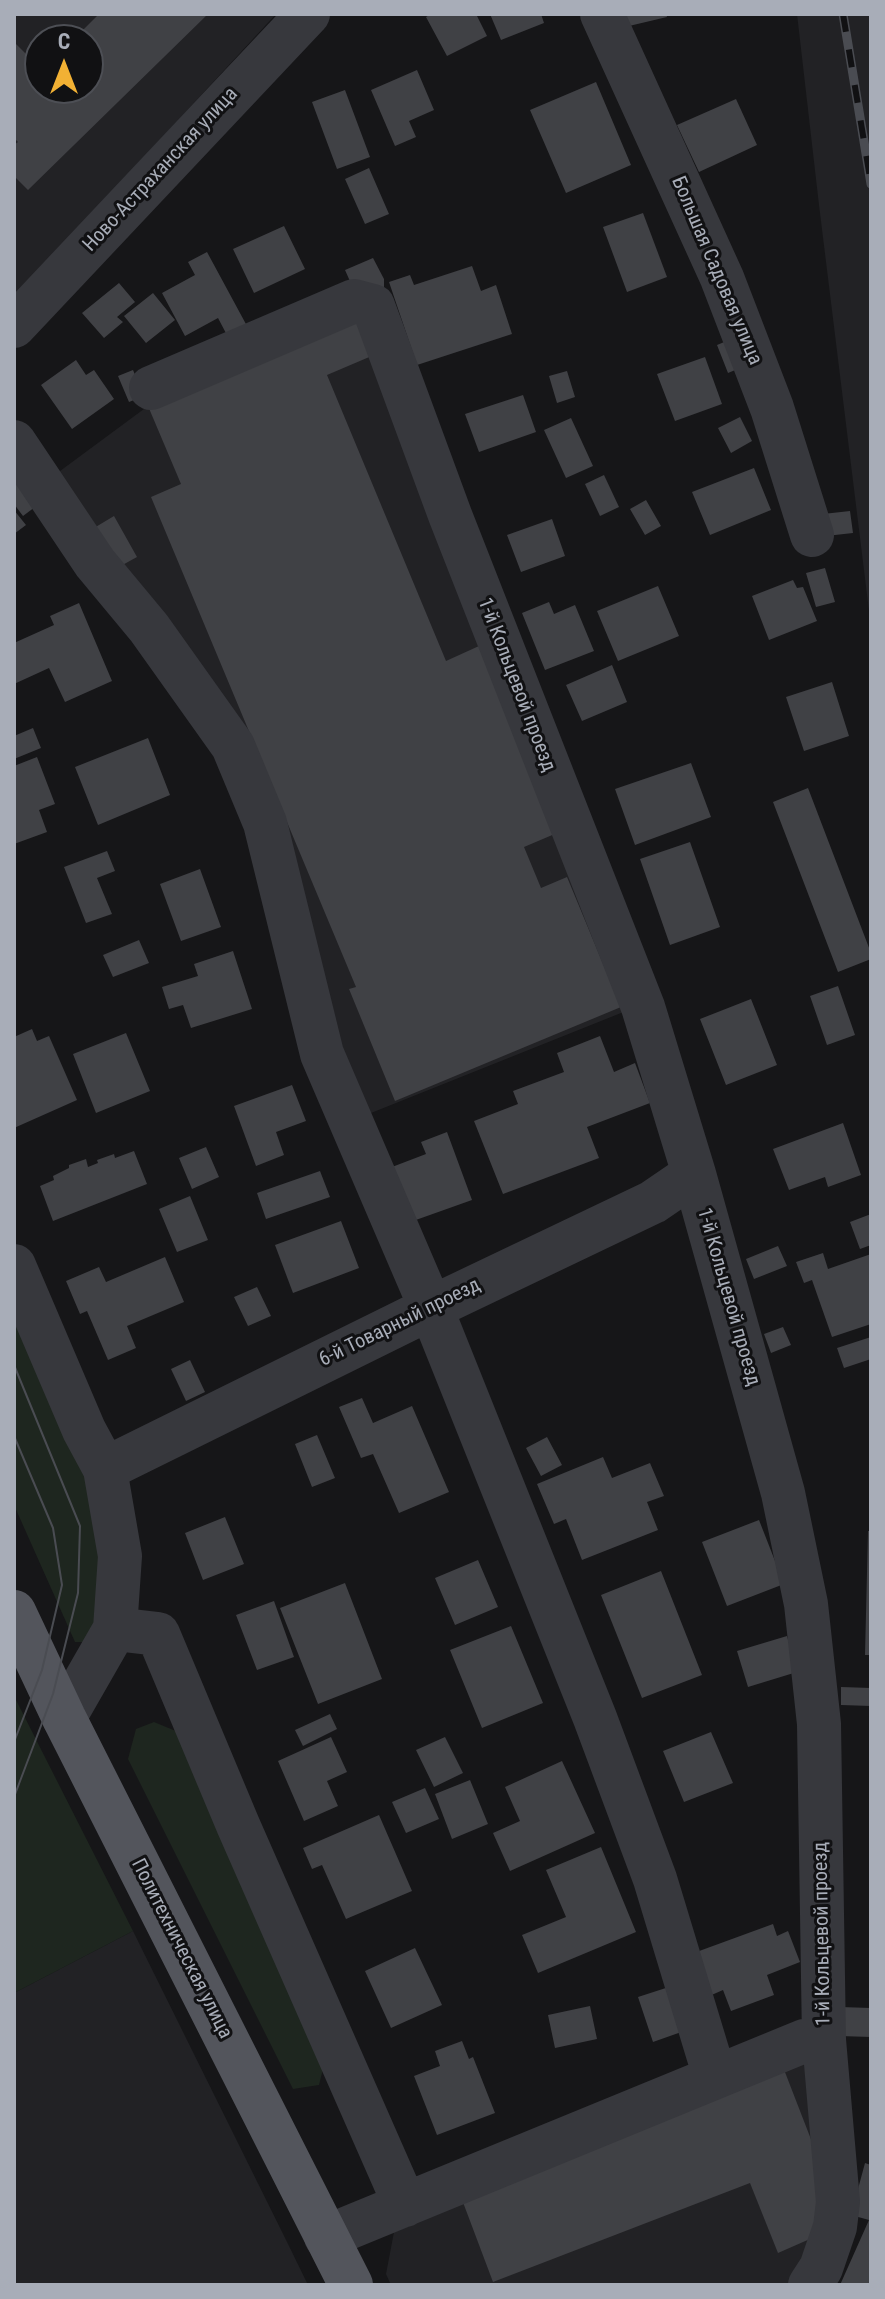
<!DOCTYPE html>
<html>
<head>
<meta charset="utf-8">
<style>
	body { margin:0 }
	#map { position:relative; width:885px; height:2299px; overflow:hidden; background:#161618; font-family:"Roboto Condensed",sans-serif }
	canvas { display:block }
	.frame { position:absolute; inset:0; border:16px solid #a8adb8; pointer-events:none }
	.north { position:absolute; left:24px; top:24px; width:80px; height:80px; box-sizing:border-box; background:#111113; border:2px solid #4d4f55; border-radius:50%; rotate:0deg; font-size:22px; font-weight:700; line-height:32px; text-align:center; color:#a8adb8 }
	.north::after { content:''; display:block; margin:auto; width:28px; height:36px; background:#f2b134; clip-path:polygon(50% 0,100% 100%,50% 72%,0 100%) }
</style>
</head>
<body>
<div id="map">
<canvas width="885" height="2299"></canvas>
<div class="frame"></div>
<div class="north">С</div>
</div>
<script>
const g = document.querySelector('canvas').getContext('2d');
g.lineJoin = 'round';
function paint(path, color) { g.fillStyle = color; g.fill(path, 'evenodd'); }
const shape = rows => new Path2D(rows.map(r => 'M' + r).join(''));
function trace(path, color, width, dash) { g.strokeStyle = color; g.lineWidth = width; g.lineCap = dash ? 'butt' : 'round'; g.setLineDash(dash || []); g.stroke(path); }
function label(font, color, halo, rows, align = 'center') {
  g.font = font + ' "Roboto Condensed",sans-serif'; g.lineWidth = 6; g.setLineDash([]); g.textBaseline = 'middle'; g.strokeStyle = halo; g.fillStyle = color; for (const [text, x, y, turn = 0] of rows) {
    g.save(); g.translate(x, y); g.rotate((+turn || 0) * Math.PI / 180); g.textAlign = isNaN(turn) ? turn : align; if (halo) g.strokeText(text, 0, 0); g.fillText(text, 0, 0); g.restore();
  }
}
const built = shape([
	[14,14,276,14,14,298],
	[40,40,88,40,88,88,40,88],
	[797,14,871,14,871,627,819,205],
	[353,292,631,1009,356,1119,278,823,56,474,148,406],
	[133,1931,289,2246,308,2285,14,2285,14,1993],
	[806,2052,832,2202,800,2285,391,2285,386,2274,394,2232]
]);
const green = shape([
	[14,1308,91,1485,101,1562,99,1614,85,1642,75,1642,14,1505],
	[14,1696,133,1931,14,1993],
	[154,1722,183,1734,324,2065,319,2085,293,2089,128,1759,136,1729]
]);
const building = shape([
	[99,14,208,14,28,190,14,176,14,145,18,142,14,138,14,42,40,68,40,88,88,88,88,40,73,40],
	[431,14,476,14,487,36,447,56,426,17],
	[490,14,541,14,544,23,501,40],
	[626,14,666,14,667,17,629,26],
	[417,70,434,110,409,121,416,137,395,146,371,90],
	[596,82,631,165,566,193,530,110],
	[345,90,370,157,337,169,312,102],
	[736,99,757,145,699,172,677,125],
	[369,168,389,214,365,224,345,179],
	[643,213,667,277,627,292,603,227],
	[284,226,305,269,254,293,233,249],
	[207,252,247,326,228,337,218,318,185,336,162,293,195,275,188,262],
	[373,258,384,279,384,293,353,288,345,270],
	[472,266,481,291,496,285,512,334,417,365,389,282,410,275,414,285],
	[119,283,135,302,117,317,123,322,104,338,82,313],
	[153,293,175,320,146,343,124,316],
	[365,315,381,352,327,375,446,661,479,646,557,833,524,847,541,888,567,877,621,1007,395,1101,349,989,356,987,151,497,181,484,148,406],
	[734,338,745,366,728,373,717,345],
	[705,357,722,404,675,421,657,374],
	[76,360,86,375,94,370,114,399,72,429,41,385],
	[133,370,144,396,129,402,118,376],
	[567,371,575,397,557,403,549,376],
	[523,395,536,432,479,452,465,414],
	[740,417,752,441,731,453,718,428],
	[571,418,593,466,566,478,544,430],
	[754,468,771,510,710,535,692,492],
	[14,471,39,504,23,516,14,504],
	[604,475,619,507,600,516,585,484],
	[646,500,661,526,645,535,630,509],
	[14,510,26,525,14,534],
	[850,511,853,533,826,536,823,514],
	[114,516,137,557,117,568,94,528],
	[552,519,565,556,521,572,507,535],
	[825,568,835,602,816,607,806,573],
	[793,580,797,588,803,587,817,621,769,640,752,596],
	[658,586,679,636,618,661,597,611],
	[549,602,554,614,575,605,594,651,545,670,522,613],
	[79,603,112,681,65,702,49,668,14,684,14,643,54,625,50,616],
	[612,665,627,702,582,721,566,685],
	[832,682,849,736,804,751,786,697],
	[33,728,41,748,14,759,14,736],
	[148,738,170,795,98,825,75,767],
	[37,757,55,804,39,810,47,832,14,844,14,766],
	[691,763,711,817,635,845,615,789],
	[808,788,871,953,871,959,838,972,773,802],
	[690,842,720,927,670,945,640,859],
	[107,851,115,871,97,878,112,914,86,923,64,867],
	[200,869,221,927,181,941,160,884],
	[139,940,149,963,113,977,103,955],
	[233,951,252,1009,191,1028,183,1005,169,1009,162,987,198,976,194,964],
	[838,986,855,1035,827,1045,810,996],
	[751,999,777,1065,726,1085,700,1019],
	[32,1029,37,1041,49,1036,77,1100,14,1128,14,1037],
	[126,1033,150,1091,96,1113,73,1054],
	[600,1036,614,1072,635,1063,650,1103,587,1127,599,1158,503,1194,474,1121,518,1104,513,1091,564,1072,557,1053],
	[292,1085,306,1121,276,1132,284,1155,256,1166,234,1106],
	[843,1123,861,1175,828,1187,825,1177,789,1190,773,1149],
	[447,1132,472,1200,413,1221,392,1167,426,1154,421,1142],
	[206,1147,219,1177,192,1189,179,1158],
	[134,1151,147,1184,53,1221,40,1186,54,1180,53,1176,69,1168,69,1165,86,1159,88,1167,98,1163,97,1160,114,1154,115,1158],
	[320,1171,330,1197,266,1219,257,1193],
	[190,1196,208,1240,177,1252,159,1209],
	[871,1214,871,1245,860,1249,850,1222],
	[341,1221,359,1268,293,1293,275,1245],
	[778,1246,787,1266,754,1279,746,1259],
	[823,1253,828,1269,871,1254,871,1324,832,1337,812,1280,804,1283,796,1262],
	[165,1257,184,1302,127,1326,136,1348,108,1360,87,1311,80,1314,66,1281,99,1267,106,1282],
	[257,1287,271,1316,248,1326,234,1297],
	[783,1327,791,1345,771,1353,764,1334],
	[871,1337,871,1359,844,1368,837,1348],
	[190,1360,205,1392,186,1401,171,1369],
	[362,1398,373,1423,412,1406,449,1492,399,1513,373,1454,361,1458,339,1407],
	[317,1435,335,1478,312,1487,295,1444],
	[547,1437,562,1465,541,1476,526,1448],
	[603,1457,612,1478,650,1463,664,1496,647,1502,658,1530,582,1560,566,1519,554,1524,537,1484],
	[225,1517,244,1564,203,1580,185,1533],
	[759,1520,784,1584,727,1606,702,1542],
	[868,1531,871,1531,871,1655,865,1655],
	[478,1560,498,1607,455,1625,435,1578],
	[661,1571,702,1675,642,1698,601,1595],
	[345,1583,382,1679,318,1704,280,1608],
	[274,1601,294,1657,257,1670,236,1615],
	[511,1626,543,1703,482,1728,450,1650],
	[787,1636,797,1672,748,1687,737,1651],
	[841,1687,871,1688,871,1706,841,1705],
	[330,1714,337,1729,303,1746,295,1730],
	[711,1732,733,1783,684,1802,663,1751],
	[331,1737,347,1772,327,1781,338,1806,304,1821,278,1761],
	[445,1737,463,1773,434,1787,416,1750],
	[562,1761,595,1833,510,1871,493,1833,520,1821,505,1787],
	[470,1780,488,1824,452,1839,435,1794],
	[425,1788,439,1819,406,1833,392,1802],
	[379,1815,412,1891,346,1919,322,1865,312,1869,303,1848],
	[601,1847,636,1932,538,1973,522,1935,566,1917,546,1870],
	[773,1924,777,1936,788,1931,800,1962,767,1975,774,1995,731,2011,723,1990,707,1997,691,1954],
	[415,1948,442,2005,391,2028,365,1971],
	[672,1986,687,2030,653,2042,638,1997],
	[590,2006,597,2039,555,2048,548,2015],
	[840,2007,871,2008,871,2037,839,2036],
	[462,2041,469,2059,473,2057,495,2113,437,2135,414,2076,440,2066,435,2051],
	[783,2067,819,2160,819,2235,778,2253,750,2183,493,2282,461,2197],
	[865,2163,871,2165,871,2285,840,2285,869,2220,851,2215]
]);
const minor = shape([
	[602,14,722,278,772,408,812,535],
	[14,326,308,14],
	[151,388,354,301,373,306,450,515,643,1007,694,1174,783,1493,806,1604,819,1724,824,2040,838,2202,835,2227,821,2268,810,2285],
	[14,442,95,563,149,628,233,746,265,823,322,1054,431,1308,595,1718,655,1879,715,2077],
	[14,1266,84,1430,105,1469,120,1556,115,1629,64,1718],
	[105,1469,431,1308,653,1202,694,1174],
	[115,1629,158,1634,238,1825,405,2205],
	[326,2237,804,2041,824,2040]
]);
const major = shape([
	[14,1612,64,1718,351,2285]
]);
const tram = shape([
	[14,1365,80,1526,78,1593,53,1694,14,1797],
	[14,1436,53,1528,62,1585,42,1670,14,1742]
]);
const rail = shape([
	[843,14,871,184]
]);
const streetNames = [
	["Ново-Астраханская улица",161,170,-47],
	["Большая Садовая улица",716,271,67],
	["1-й Кольцевой проезд",516,685,69],
	["1-й Кольцевой проезд",728,1297,74],
	["6-й Товарный проезд",400,1323,-26],
	["1-й Кольцевой проезд",823,1934,-91],
	["Политехническая улица",181,1949,63]
];
paint(built, '#222225');
paint(green, '#1e261f');
paint(building, '#404145');
trace(minor, '#37383d', 44);
trace(major, '#53555c', 44);
trace(tram, '#4a4c52', 2);
trace(rail, '#4a4c52', 9);
trace(rail, '#111113', 6, [18]);
label('20px', '#a8adb8', '#111113', streetNames);
</script>
</body>
</html>
